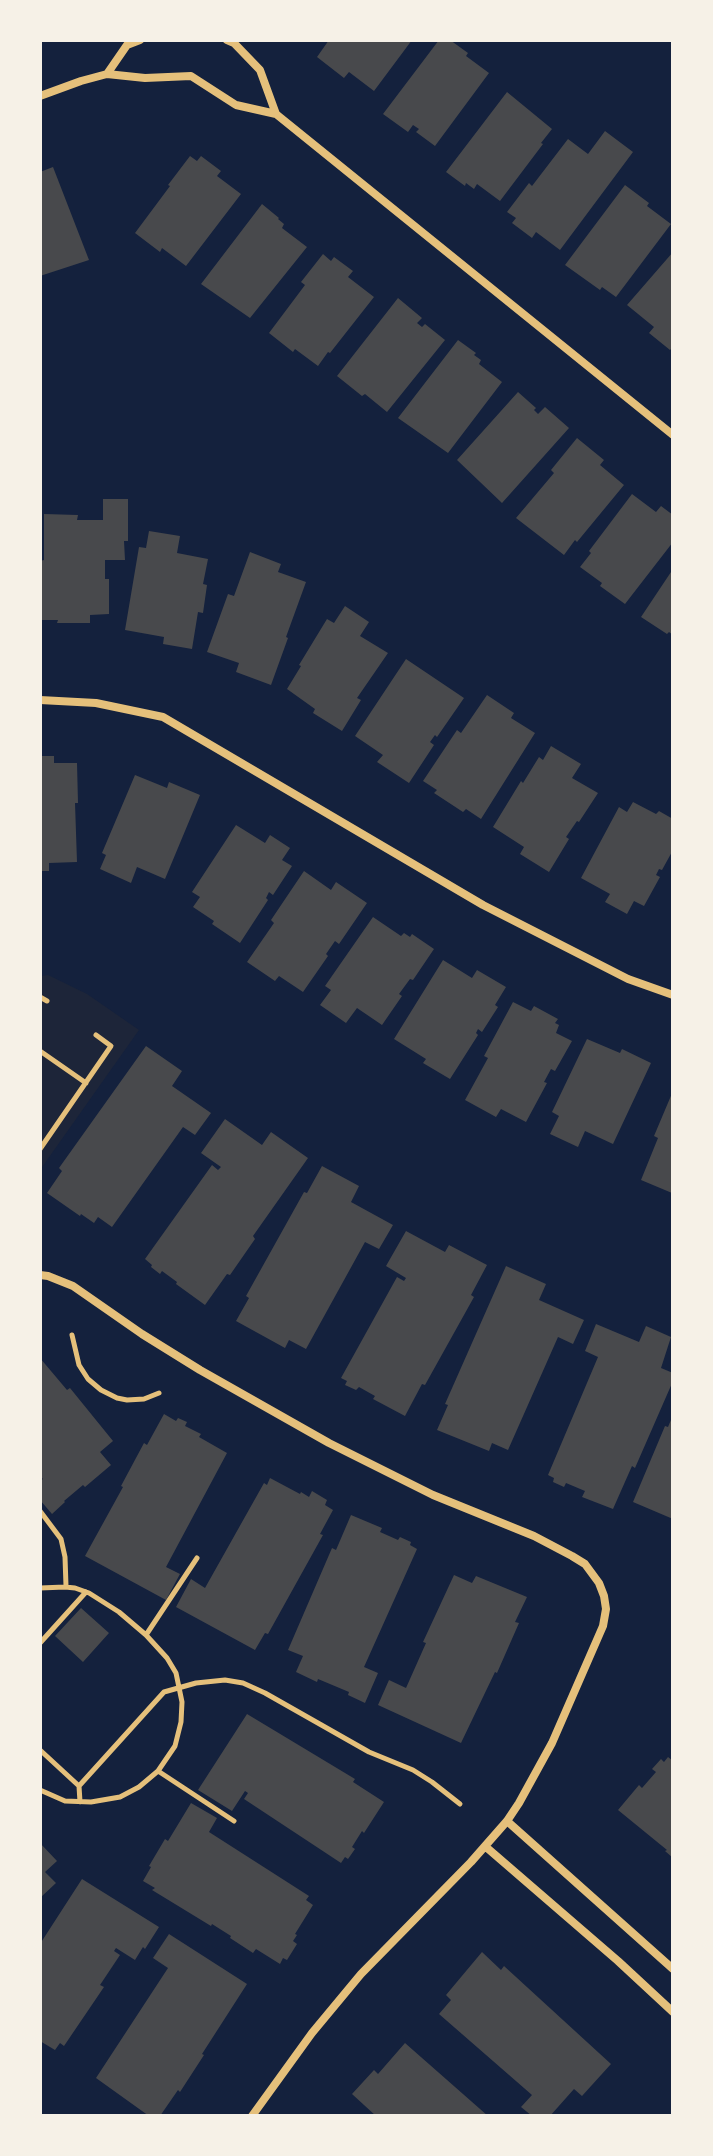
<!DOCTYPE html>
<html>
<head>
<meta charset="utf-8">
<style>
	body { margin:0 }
	#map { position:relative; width:713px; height:2156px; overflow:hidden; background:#14213d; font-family:"Exo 2",sans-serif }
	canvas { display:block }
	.frame { position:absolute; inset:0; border:42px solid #f6f1e7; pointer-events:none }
</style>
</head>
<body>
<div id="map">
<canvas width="713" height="2156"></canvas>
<div class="frame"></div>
</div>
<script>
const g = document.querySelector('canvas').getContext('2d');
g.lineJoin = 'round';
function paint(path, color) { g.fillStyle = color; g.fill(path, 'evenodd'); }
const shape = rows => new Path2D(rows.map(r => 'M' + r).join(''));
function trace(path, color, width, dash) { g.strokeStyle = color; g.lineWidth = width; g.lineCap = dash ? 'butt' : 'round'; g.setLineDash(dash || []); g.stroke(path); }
const green = shape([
	[48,975,87,994,139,1030,40,1170,40,976]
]);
const building = shape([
	[329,40,412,40,374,91,349,72,344,78,317,57],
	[439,40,450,40,468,53,466,56,489,73,435,146,416,132,419,129,413,125,408,132,383,114],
	[507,92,552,129,541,143,543,144,500,201,477,184,474,189,466,183,465,186,446,172],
	[605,131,633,152,560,250,536,232,532,238,512,223,516,218,507,212,529,183,532,186,568,139,588,154],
	[190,156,197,161,201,156,221,171,217,176,241,194,186,266,162,248,160,252,135,233,170,186,168,185],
	[53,167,89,260,40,276,40,172],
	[625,185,649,203,647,206,671,224,616,297,602,287,600,290,565,265],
	[262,204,279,218,278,219,284,224,282,228,307,247,250,318,201,284],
	[673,252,673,347,670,350,649,333,654,327,627,305],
	[323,254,331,261,334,257,353,271,348,277,374,297,330,353,328,352,318,366,295,349,293,352,269,333,305,285,301,282],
	[398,298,422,318,417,323,422,327,425,324,445,340,387,412,365,394,362,396,337,376],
	[458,340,476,353,474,355,481,360,479,364,502,382,448,453,398,418],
	[518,392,536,408,534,410,538,414,545,407,569,428,502,503,457,460],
	[577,438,604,460,600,465,624,485,577,542,575,540,564,555,516,518,554,473,551,470],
	[632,494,656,512,661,506,673,515,673,542,625,604,600,586,602,583,580,567,591,553,589,551],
	[103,499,128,499,128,541,124,541,125,560,105,560,105,579,109,579,109,614,90,615,90,623,57,623,58,620,40,620,40,561,44,560,44,514,78,515,77,520,103,520],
	[149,531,180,536,177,553,208,559,203,584,207,585,203,613,198,612,192,649,163,644,164,637,125,630,139,547,146,548],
	[250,552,281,564,278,572,306,582,286,637,288,638,271,685,236,672,239,663,207,652,228,594,234,596],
	[673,569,673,635,669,632,667,634,641,617],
	[345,606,369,622,360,636,388,653,357,698,361,700,342,731,313,713,315,709,287,689,301,666,299,665,327,619,334,623],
	[406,659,464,698,437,737,435,735,430,742,434,745,409,783,377,762,383,755,355,736],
	[487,695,514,713,511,718,535,733,481,819,466,809,463,812,434,793,437,790,423,781,457,730,461,733],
	[551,746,581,764,572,778,598,793,579,822,577,821,566,837,569,839,549,872,520,854,524,847,493,827,521,781,523,783,539,757,543,760],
	[40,756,54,756,54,763,77,763,78,803,75,803,77,862,49,863,49,871,40,871],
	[135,775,167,788,169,782,200,795,165,879,137,867,131,883,100,869,106,855,102,853],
	[633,802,656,814,659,811,673,819,673,850,662,870,659,869,656,875,660,877,644,906,634,901,627,914,605,902,610,894,581,878,619,807,627,812],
	[236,825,265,843,270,835,290,848,282,860,292,866,273,895,269,892,266,898,268,900,240,943,212,924,214,921,193,907,200,897,192,892],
	[304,871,331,890,336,882,367,903,339,944,335,941,326,954,328,956,303,992,279,976,275,981,247,962,274,923,271,920],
	[373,917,401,936,404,933,410,937,412,934,434,949,413,980,410,979,399,994,402,996,382,1025,357,1008,346,1023,320,1005,331,990,325,986],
	[443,960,472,978,477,970,506,987,495,1005,498,1007,482,1032,478,1029,476,1033,478,1035,450,1079,423,1063,426,1059,394,1039],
	[513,1002,531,1011,534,1006,558,1019,555,1023,559,1025,556,1033,572,1041,555,1071,551,1069,544,1082,547,1083,526,1122,501,1109,496,1117,465,1100,488,1058,484,1056],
	[587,1039,620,1053,622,1049,651,1063,613,1144,585,1131,578,1147,550,1134,559,1116,552,1112],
	[146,1046,182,1071,172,1086,211,1113,195,1135,183,1127,112,1227,98,1217,94,1223,81,1214,80,1216,47,1193,62,1171,59,1168],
	[673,1091,673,1191,672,1193,641,1180,658,1138,654,1136],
	[225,1119,262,1145,271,1132,308,1158,253,1236,255,1239,230,1275,227,1274,205,1305,176,1284,177,1282,162,1271,160,1274,151,1267,152,1265,145,1259,212,1165,218,1170,221,1167,201,1153],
	[322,1166,359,1186,351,1202,393,1225,379,1249,365,1242,306,1349,289,1340,285,1348,236,1321,249,1298,246,1296,304,1192,307,1193],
	[406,1231,445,1252,449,1245,487,1265,471,1295,474,1297,425,1385,422,1384,405,1416,373,1399,375,1396,359,1387,356,1390,345,1385,347,1381,341,1378,397,1277,404,1281,406,1278,386,1266],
	[506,1266,546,1284,539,1300,584,1320,573,1344,558,1337,508,1450,492,1443,489,1451,437,1430,448,1405,445,1404],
	[596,1324,639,1342,646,1326,671,1337,661,1368,673,1373,673,1381,635,1468,632,1466,613,1509,582,1497,585,1491,566,1483,564,1487,553,1482,554,1478,548,1475,598,1357,585,1351],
	[40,1358,67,1390,70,1388,113,1441,100,1452,111,1465,85,1487,83,1485,64,1501,65,1502,52,1514,40,1500,40,1481,43,1479,40,1476],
	[164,1414,176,1421,178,1418,187,1422,185,1426,201,1434,199,1437,227,1453,166,1567,180,1574,166,1600,85,1556,123,1487,121,1486,144,1443,147,1445],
	[673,1415,673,1519,633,1502,665,1426,668,1427],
	[270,1478,300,1494,301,1492,309,1497,312,1491,327,1500,325,1505,333,1510,320,1534,323,1535,268,1634,265,1633,255,1650,176,1607,191,1579,205,1588,264,1483,267,1485],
	[351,1515,382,1528,380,1532,398,1540,400,1537,411,1542,410,1545,417,1549,364,1667,378,1673,365,1703,348,1695,349,1692,318,1679,317,1682,296,1672,303,1656,288,1650,332,1548,336,1550],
	[454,1575,472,1583,476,1576,527,1597,515,1622,519,1623,497,1673,495,1672,461,1743,378,1705,389,1680,406,1688,426,1643,423,1642],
	[81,1608,109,1633,83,1662,55,1636],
	[247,1714,355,1779,353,1782,384,1802,364,1833,362,1831,352,1847,355,1849,348,1859,345,1857,341,1863,244,1799,248,1793,245,1791,232,1811,198,1790],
	[668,1757,673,1761,673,1858,665,1851,667,1850,618,1810,639,1785,642,1788,656,1772,652,1769,661,1759,664,1762],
	[191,1803,217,1818,209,1832,309,1896,306,1900,313,1905,295,1934,297,1935,293,1941,297,1944,287,1960,283,1958,280,1964,256,1949,253,1953,230,1938,231,1936,212,1924,211,1926,152,1890,155,1888,143,1881,151,1867,149,1866,165,1839,168,1841],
	[40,1843,57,1861,45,1872,56,1883,40,1898],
	[82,1879,159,1927,145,1949,143,1947,135,1960,116,1948,114,1951,120,1955,100,1985,104,1987,64,2046,60,2043,55,2050,40,2041,40,1944],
	[169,1934,247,1984,202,2054,204,2055,180,2092,178,2090,160,2116,149,2116,96,2078,168,1968,153,1958],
	[482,1952,501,1970,504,1966,611,2064,582,2096,574,2089,550,2116,532,2116,521,2107,532,2095,439,2014,451,2000,446,1995],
	[405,2043,488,2116,376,2116,352,2094,374,2070,378,2074]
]);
const path = shape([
	[40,997,47,1001],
	[40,1051,86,1083],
	[40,1149,111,1046,96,1035],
	[72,1335,79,1365,88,1379,101,1390,117,1398,127,1400,144,1399,159,1393],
	[40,1511,61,1539,65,1557,66,1586],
	[40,1588,65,1587,75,1588,89,1593,119,1612,146,1635,167,1658,176,1673,182,1702,181,1722,175,1746,158,1771,139,1787,120,1797,91,1802,65,1801,40,1790],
	[146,1635,197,1558],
	[40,1643,86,1592],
	[40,1750,79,1786],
	[158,1771,234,1821],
	[80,1802,79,1786,164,1692,196,1683,225,1680,243,1683,265,1693,369,1752,413,1770,432,1782,460,1804]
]);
const minor = shape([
	[227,40,234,43,260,70,276,114],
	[107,74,127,45,140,40],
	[40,96,81,81,107,74,145,78,191,76,236,105,276,114,673,435],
	[40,700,96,703,163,717,483,905,628,979,673,995],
	[40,1275,48,1276,73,1286,142,1334,200,1370,329,1443,433,1495,534,1536,572,1556,585,1564,599,1583,604,1596,606,1609,603,1626,552,1743,519,1803,507,1821,471,1862,361,1974,312,2033,252,2116],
	[507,1821,673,1969],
	[486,1847,618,1961,673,2012]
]);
paint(green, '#1d2539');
paint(building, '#48494c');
trace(path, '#e5c07b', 5);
trace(minor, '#e5c07b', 8);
</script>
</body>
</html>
